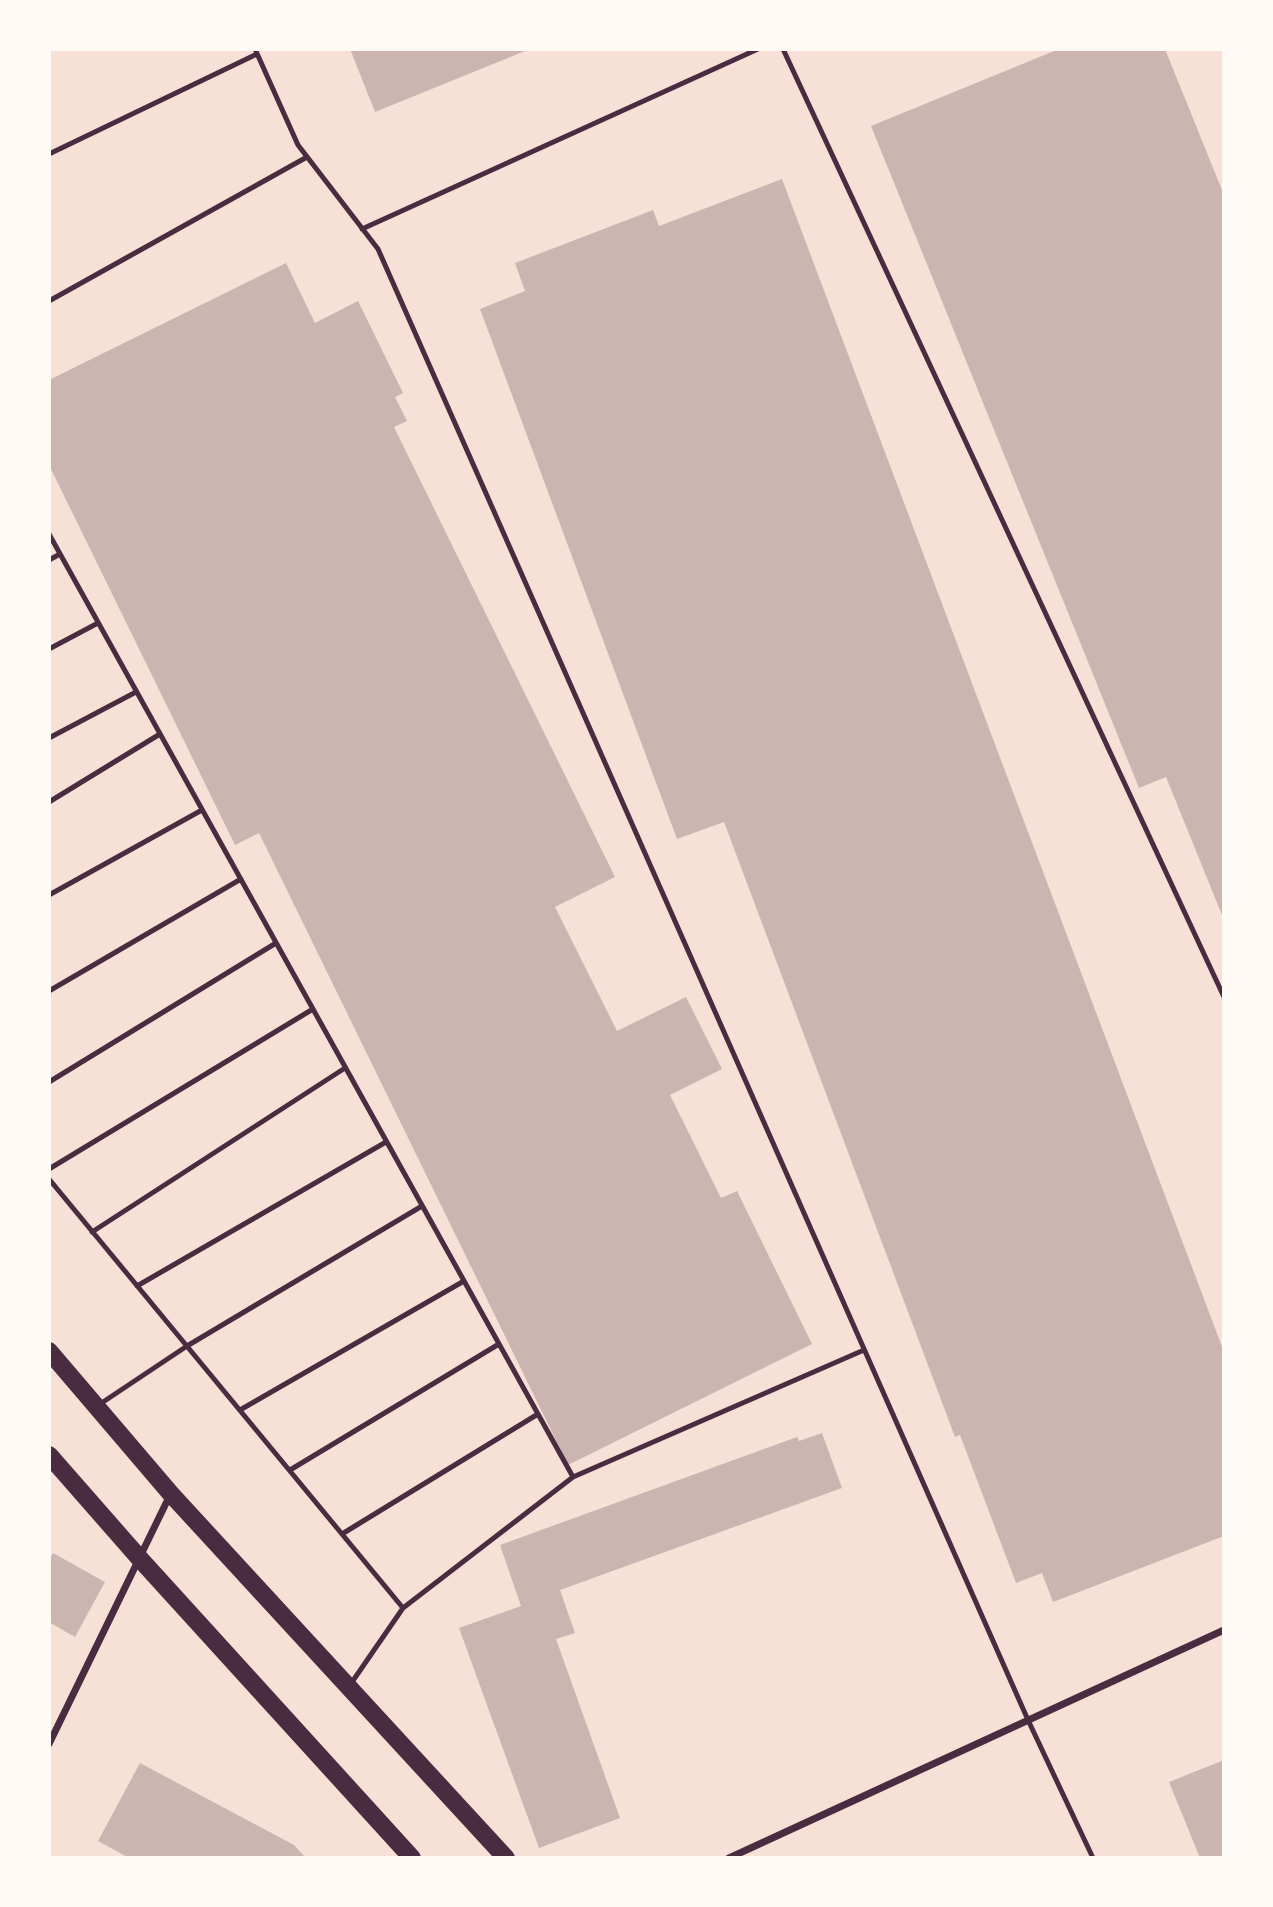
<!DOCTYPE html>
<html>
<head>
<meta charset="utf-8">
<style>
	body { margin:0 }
	#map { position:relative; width:1273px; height:1907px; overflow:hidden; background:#f7e1d7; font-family:"Fira Sans Condensed",sans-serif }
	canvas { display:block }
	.frame { position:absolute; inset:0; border:51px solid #fffaf5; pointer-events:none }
</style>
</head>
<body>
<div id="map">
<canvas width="1273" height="1907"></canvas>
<div class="frame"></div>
</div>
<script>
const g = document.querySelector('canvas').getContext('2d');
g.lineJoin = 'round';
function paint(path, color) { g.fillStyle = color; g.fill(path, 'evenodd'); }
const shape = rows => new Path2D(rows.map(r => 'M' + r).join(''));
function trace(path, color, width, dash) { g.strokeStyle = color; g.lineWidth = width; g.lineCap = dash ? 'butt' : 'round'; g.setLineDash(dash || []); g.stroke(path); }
const building = shape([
	[350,49,530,49,375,112],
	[1059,49,1165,49,1224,195,1224,920,1166,777,1139,788,871,126],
	[782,179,1224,1352,1224,1536,1053,1602,1042,1573,1016,1583,960,1435,955,1437,724,822,677,839,480,309,525,291,515,263,653,210,659,226],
	[286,263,315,323,358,301,403,393,395,397,407,421,394,427,615,877,555,907,617,1031,686,997,722,1069,670,1095,721,1198,737,1191,812,1344,568,1465,259,833,235,845,49,465,49,380],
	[822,1433,842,1488,560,1590,575,1633,556,1639,620,1818,539,1848,459,1628,521,1606,500,1545,797,1437,799,1441],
	[53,1553,105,1582,75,1637,49,1622,49,1561],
	[1224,1760,1224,1858,1200,1858,1169,1782],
	[140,1763,294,1845,306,1858,129,1858,98,1841]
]);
const service = shape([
	[255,49,298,145,378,249,1028,1720,1093,1858],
	[783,49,1224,997],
	[49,154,257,54],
	[362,229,758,49],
	[49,301,307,157],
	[49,534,573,1477,864,1350],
	[49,560,60,554],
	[49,649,98,623],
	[49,738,136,692],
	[49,802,160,734],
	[49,895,202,810],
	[49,991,241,879],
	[49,1082,276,943],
	[49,1169,313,1009],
	[49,1179,403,1608,350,1685],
	[92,1232,345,1068],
	[137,1286,386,1142],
	[100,1404,187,1346,422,1206],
	[240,1410,464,1281],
	[290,1470,499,1344],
	[342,1534,538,1414],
	[403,1608,573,1477]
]);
const minor = shape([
	[49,1744,170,1495],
	[729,1858,1224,1630]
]);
const primary = shape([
	[49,1351,171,1494,506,1858],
	[49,1455,141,1560,412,1858]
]);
paint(building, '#ccb4b1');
trace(service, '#4a2c40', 5);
trace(minor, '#4a2c40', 7);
trace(primary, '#4a2c40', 18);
</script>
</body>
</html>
